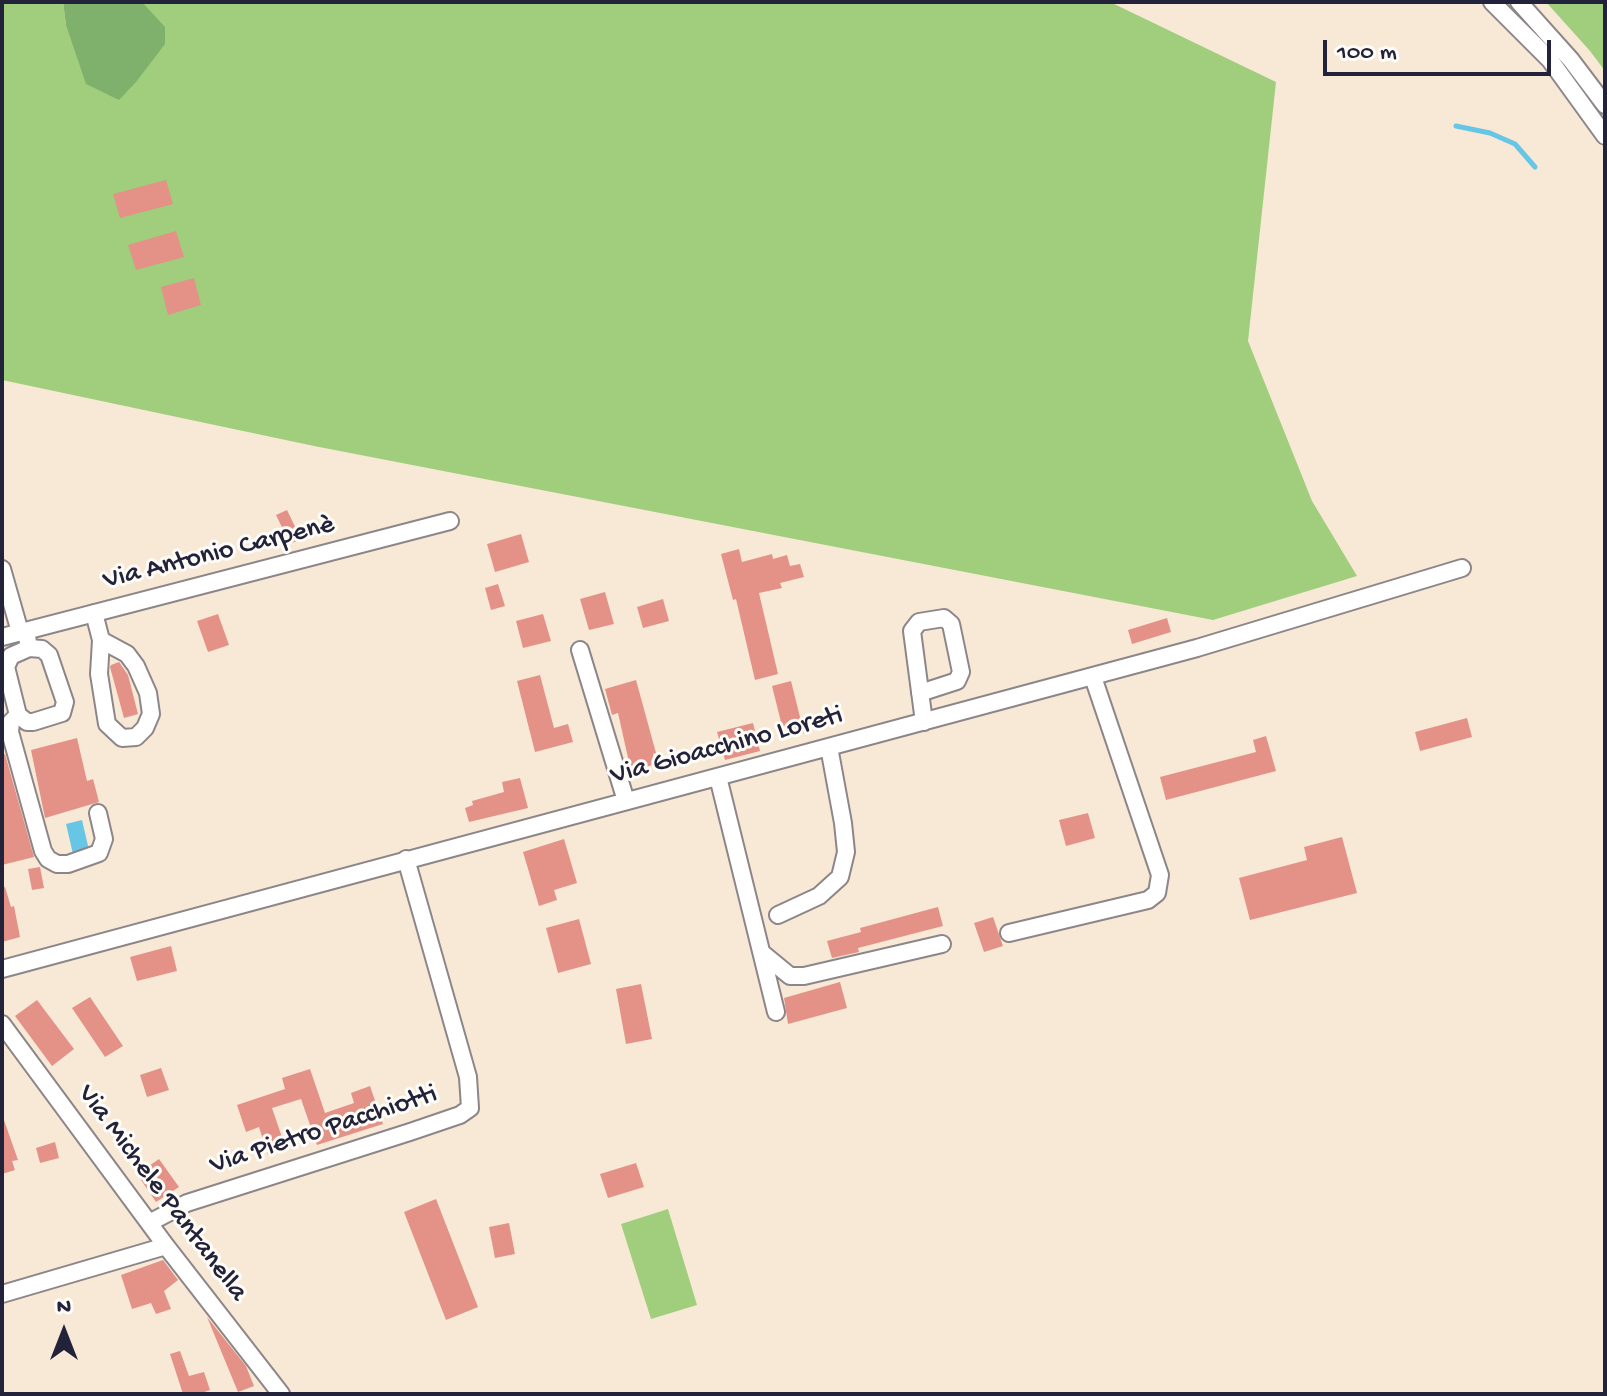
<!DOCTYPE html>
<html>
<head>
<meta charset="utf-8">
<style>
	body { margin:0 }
	#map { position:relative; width:1607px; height:1396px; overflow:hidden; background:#f8e9d7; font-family:"Gochi Hand",sans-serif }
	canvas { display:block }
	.frame { position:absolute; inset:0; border:4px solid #22223b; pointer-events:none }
	.north { position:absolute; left:24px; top:1292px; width:80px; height:80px; -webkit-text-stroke:6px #fdfcf7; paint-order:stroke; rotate:0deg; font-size:22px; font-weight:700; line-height:32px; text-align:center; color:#22223b }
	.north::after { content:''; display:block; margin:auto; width:28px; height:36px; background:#22223b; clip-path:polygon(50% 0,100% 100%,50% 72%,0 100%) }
	.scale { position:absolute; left:1323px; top:40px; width:228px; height:36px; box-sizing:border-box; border:4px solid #22223b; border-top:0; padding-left:10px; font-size:24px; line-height:28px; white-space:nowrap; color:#22223b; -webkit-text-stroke:6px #fdfcf7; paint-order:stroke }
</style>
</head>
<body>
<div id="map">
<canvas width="1607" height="1396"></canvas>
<div class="frame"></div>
<div class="north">N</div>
<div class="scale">100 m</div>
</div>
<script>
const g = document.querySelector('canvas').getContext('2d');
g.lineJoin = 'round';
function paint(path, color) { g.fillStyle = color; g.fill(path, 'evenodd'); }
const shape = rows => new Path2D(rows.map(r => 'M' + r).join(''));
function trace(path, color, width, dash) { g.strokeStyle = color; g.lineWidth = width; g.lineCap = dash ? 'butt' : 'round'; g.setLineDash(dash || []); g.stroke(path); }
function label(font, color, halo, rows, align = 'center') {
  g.font = font + ' "Gochi Hand",sans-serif'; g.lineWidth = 6; g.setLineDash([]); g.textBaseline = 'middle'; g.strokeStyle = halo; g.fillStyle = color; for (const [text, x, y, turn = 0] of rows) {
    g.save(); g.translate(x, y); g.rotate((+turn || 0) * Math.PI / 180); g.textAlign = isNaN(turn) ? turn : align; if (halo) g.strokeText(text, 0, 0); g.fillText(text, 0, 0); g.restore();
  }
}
const green = shape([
	[2,2,63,2,66,25,143,5,142,2,1110,2,1276,82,1248,341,1312,501,1357,576,1213,620,314,446,2,380],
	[1546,2,1605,2,1605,71,1590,51],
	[668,1209,697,1305,651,1319,621,1224]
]);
const forest = shape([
	[63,2,142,2,165,27,165,44,136,82,119,100,86,84,66,25]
]);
const water = shape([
	[82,820,89,850,73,854,66,824]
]);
const stream = shape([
	[1456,126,1490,133,1515,144,1535,167]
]);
const building = shape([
	[166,180,173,204,120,218,113,194],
	[176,231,184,257,136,270,128,245],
	[194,278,201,305,168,315,161,287],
	[287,510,301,539,290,544,276,515],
	[521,534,529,562,495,572,487,544],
	[739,549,742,562,772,554,773,559,787,555,790,566,800,564,804,577,780,583,782,588,759,593,778,674,755,680,736,599,733,600,721,554],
	[498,584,505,606,491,610,485,588],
	[605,592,614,624,589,630,580,599],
	[663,599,669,621,643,628,637,607],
	[218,614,229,645,208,652,197,621],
	[543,614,551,641,523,648,516,621],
	[1167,618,1171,632,1132,644,1128,630],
	[119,662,128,675,138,714,124,718,110,667,111,665],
	[540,675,554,728,568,724,573,742,535,752,517,681],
	[636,680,656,753,653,754,656,764,631,771,618,713,612,715,605,689],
	[791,681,804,733,785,738,772,686],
	[1467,718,1472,737,1420,751,1415,732],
	[753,723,760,751,725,760,717,732],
	[1266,736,1276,771,1166,800,1160,777,1256,752,1253,740],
	[77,738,87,781,93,779,99,802,45,818,31,750],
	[2,754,5,754,34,857,2,865],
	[520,778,528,808,469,822,465,808,473,805,472,801,504,792,502,782],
	[1088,813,1095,838,1066,846,1059,820],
	[1342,837,1357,893,1250,920,1239,878,1307,860,1304,847],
	[564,839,577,883,554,890,557,900,539,906,523,852],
	[40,867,44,888,32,890,28,869],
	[5,887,11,907,14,906,20,937,2,942,2,888],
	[938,907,943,926,858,948,859,952,832,958,827,941,861,932,860,928],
	[993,917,1003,946,984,952,974,923],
	[579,919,591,964,558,973,546,928],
	[171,946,177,971,137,981,130,957],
	[840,982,847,1008,788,1024,784,998],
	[641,984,652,1039,626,1044,616,989],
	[90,997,123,1046,105,1057,72,1008],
	[37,1000,74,1049,52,1066,15,1016],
	[161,1068,169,1090,147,1097,140,1075],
	[310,1069,325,1113,354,1103,351,1093,370,1086,383,1124,317,1145,301,1099,272,1108,286,1149,268,1155,259,1127,246,1132,237,1105,285,1089,282,1078],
	[4,1120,18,1160,12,1161,15,1170,2,1174],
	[55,1142,59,1158,40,1163,36,1148],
	[159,1159,179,1187,156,1202,137,1174],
	[636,1163,644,1187,608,1198,600,1174],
	[436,1199,478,1307,446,1320,404,1212],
	[509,1223,515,1254,495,1258,489,1227],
	[163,1260,178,1280,164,1291,171,1309,156,1314,151,1303,132,1309,121,1275],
	[207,1317,246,1366,254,1386,238,1392],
	[180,1351,189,1376,204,1372,210,1390,199,1394,183,1394,170,1354]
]);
const minor = shape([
	[1492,2,1550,60,1605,136],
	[1519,2,1571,60,1605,105],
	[2,569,20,632],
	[94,613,101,640,99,674,107,724,122,738,136,737,145,728,151,714,148,693,136,666,127,654,101,640],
	[26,631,29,648,11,656,6,667,18,715,27,722,33,722,62,713,65,702,49,655,42,649,29,648],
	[2,637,450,521],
	[580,650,626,801],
	[920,693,957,681,961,672,951,624,944,618,919,622,912,631,924,722],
	[18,715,11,722,10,732,43,851,48,859,57,864,68,864,99,853,104,839,98,813],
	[718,777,776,1012],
	[778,915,819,896,840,877,846,852,843,823,829,747],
	[1009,933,1148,900,1157,893,1160,875,1093,677],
	[762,953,790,976,804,976,942,944],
	[2,969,1197,648,1462,568],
	[2,1024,166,1246,281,1394],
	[149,1223,187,1203,410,1132,460,1115,470,1108,468,1077,406,859],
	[2,1294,166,1246]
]);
const streetNames = [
	["Via Antonio Carpenè",219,554,-14],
	["Via Gioacchino Loreti",727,747,-15],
	["Via Pietro Pacchiotti",324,1131,-18],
	["Via Michele Pantanella",161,1194,53]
];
paint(green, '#a0ce7c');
paint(forest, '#80b16c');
paint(water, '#67c6e5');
trace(stream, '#67c6e5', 5);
paint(building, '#e49187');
trace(minor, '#8d8689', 20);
trace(minor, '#fff', 16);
label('28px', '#22223b', '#fdfcf7', streetNames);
</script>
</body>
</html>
